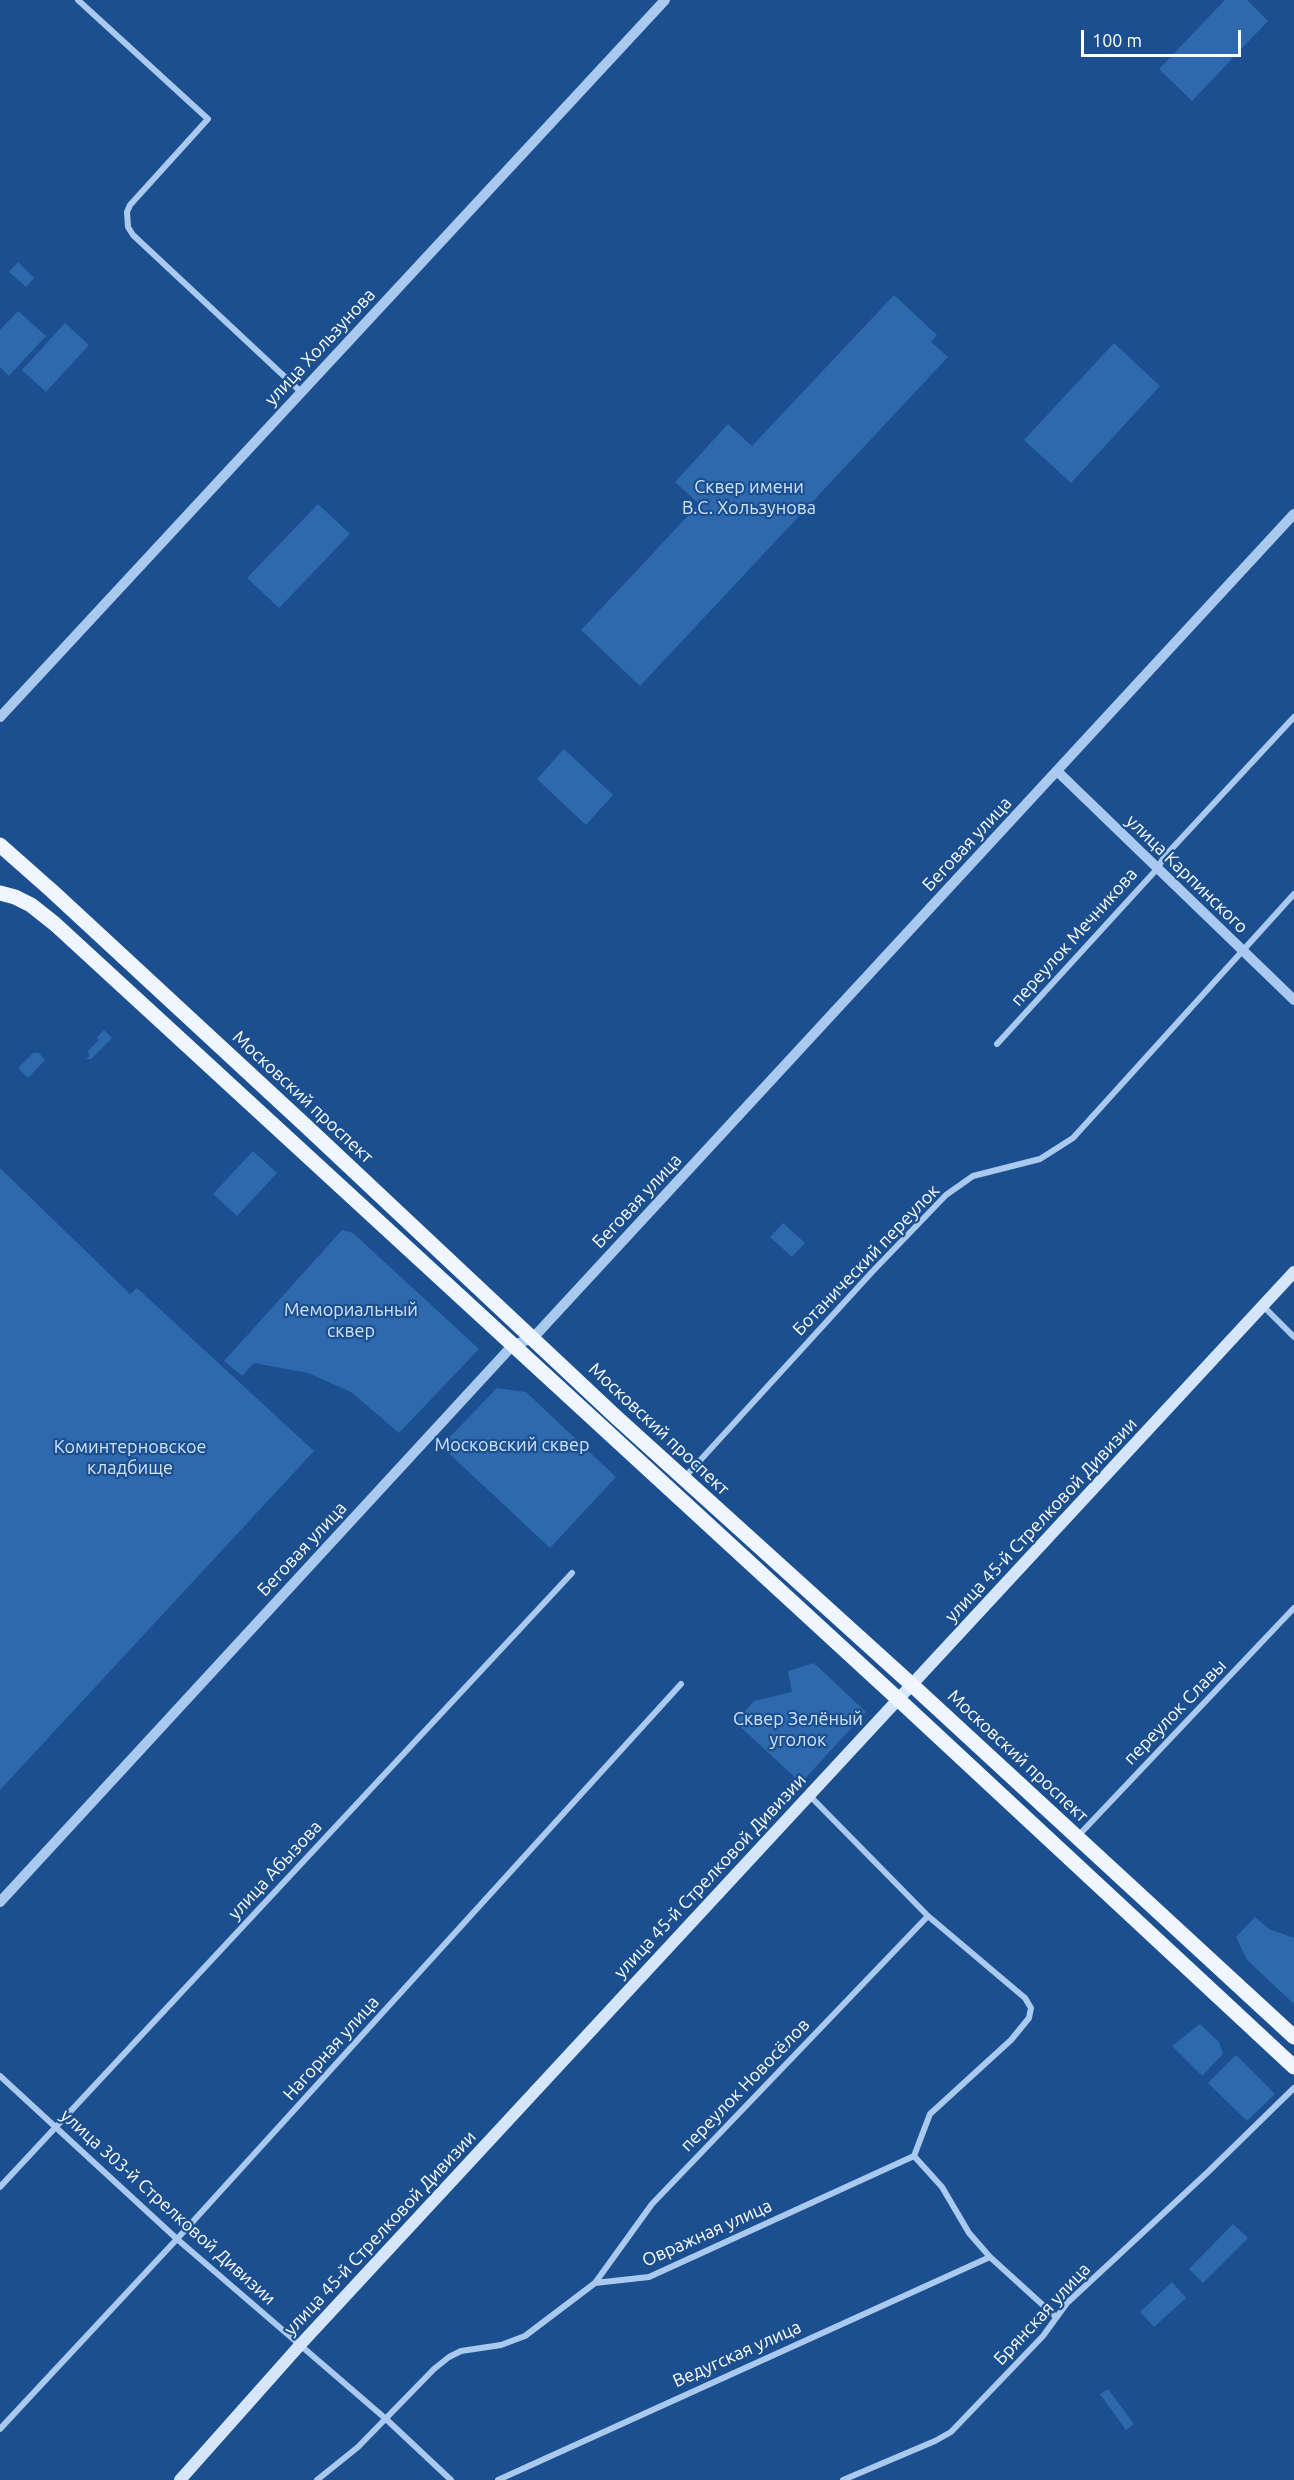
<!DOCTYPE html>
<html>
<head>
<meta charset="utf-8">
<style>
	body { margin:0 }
	#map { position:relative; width:1294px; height:2480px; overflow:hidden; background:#1b4f8f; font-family:Ubuntu,sans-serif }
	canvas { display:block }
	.scale { position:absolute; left:1081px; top:30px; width:160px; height:27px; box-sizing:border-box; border:3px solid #fff; border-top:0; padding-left:8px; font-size:18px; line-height:21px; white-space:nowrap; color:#fff; -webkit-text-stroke:4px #1b4f8f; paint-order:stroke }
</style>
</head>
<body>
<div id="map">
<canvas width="1294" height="2480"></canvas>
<div class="scale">100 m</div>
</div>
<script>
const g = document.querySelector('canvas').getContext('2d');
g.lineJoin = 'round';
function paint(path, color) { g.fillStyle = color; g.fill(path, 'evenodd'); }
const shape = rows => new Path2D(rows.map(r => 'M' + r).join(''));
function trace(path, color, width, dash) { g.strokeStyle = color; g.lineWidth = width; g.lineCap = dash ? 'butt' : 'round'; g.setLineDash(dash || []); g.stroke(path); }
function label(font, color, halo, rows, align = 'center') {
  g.font = font + ' Ubuntu,sans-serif'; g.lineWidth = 4.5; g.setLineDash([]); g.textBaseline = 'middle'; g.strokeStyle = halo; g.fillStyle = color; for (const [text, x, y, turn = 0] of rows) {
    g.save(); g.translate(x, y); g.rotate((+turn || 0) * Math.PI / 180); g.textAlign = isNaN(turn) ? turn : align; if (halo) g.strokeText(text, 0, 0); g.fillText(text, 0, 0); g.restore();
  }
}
const green = shape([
	[1225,0,1247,0,1268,21,1192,101,1159,69],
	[18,262,34,278,26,287,9,272],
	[894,295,937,335,931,342,948,357,640,686,581,630,699,504,675,482,728,424,752,446],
	[18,311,46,336,9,376,0,367,0,330],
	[65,323,89,345,46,392,22,370],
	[1114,343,1160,386,1071,483,1024,440],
	[318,504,350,534,279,608,247,578],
	[564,749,613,795,586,825,537,779],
	[104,1030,112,1038,91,1059,86,1059,90,1055,87,1052,99,1040,97,1037],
	[33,1053,39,1053,45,1060,28,1078,18,1068],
	[253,1151,277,1173,237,1216,213,1194],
	[0,1168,130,1294,137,1288,314,1451,0,1790],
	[783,1223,805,1243,792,1257,770,1237],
	[342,1230,353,1233,479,1349,399,1433,351,1392,308,1373,254,1363,242,1376,224,1361],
	[497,1388,526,1392,616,1477,550,1548,441,1446],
	[814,1663,866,1712,801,1783,735,1722,754,1701,792,1692,788,1671],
	[1255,1917,1269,1929,1294,1938,1294,2004,1247,1960,1236,1937],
	[1200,2024,1219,2042,1223,2054,1202,2076,1172,2046],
	[1236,2055,1275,2094,1247,2121,1208,2083],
	[1233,2224,1248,2238,1203,2283,1189,2269],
	[1172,2282,1186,2298,1154,2327,1140,2312],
	[1108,2389,1134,2424,1126,2430,1100,2394]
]);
const minor = shape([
	[78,0,208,119,130,205,127,212,128,227,133,235,301,392],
	[997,1044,1157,869,1164,857,1294,717],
	[1263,1306,1294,1337],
	[684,1478,872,1272,946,1195,973,1176,1040,1159,1073,1138,1294,894],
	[810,1796,928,1916,1025,1998,1031,2008,1029,2018,1011,2040,930,2114,914,2156,942,2187,969,2233,990,2257,1056,2317],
	[1078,1836,1294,1608],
	[0,2076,177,2239,386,2419,451,2480],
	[0,2187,572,1573],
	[595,2283,652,2204,928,1916],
	[0,2429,177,2239,681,1684],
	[317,2480,358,2447,434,2369,449,2357,461,2351,501,2345,525,2336,595,2283,649,2277,914,2156],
	[498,2480,990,2257],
	[843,2480,935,2441,951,2432,1043,2336,1067,2303,1209,2171,1294,2088]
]);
const tertiary = shape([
	[0,717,665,0],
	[1057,771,1294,1000],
	[0,1902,513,1345,533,1338,1294,514]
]);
const secondary = shape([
	[180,2480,300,2345,1294,1272]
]);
const primary = shape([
	[0,845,52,891,306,1126,616,1417,911,1684,1294,2037],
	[0,893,15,897,31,905,55,924,898,1699,1294,2067]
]);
const streetNames = [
	["улица Хользунова",320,347,-47],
	["Беговая улица",967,844,-47],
	["улица Карпинского",1187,874,44],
	["переулок Мечникова",1074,937,-48],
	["Московский проспект",303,1097,43],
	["Беговая улица",637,1201,-47],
	["Ботанический переулок",866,1260,-46],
	["Московский проспект",659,1429,43],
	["улица 45-й Стрелковой Дивизии",1041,1520,-47],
	["Беговая улица",302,1549,-47],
	["переулок Славы",1175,1712,-46],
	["Московский проспект",1018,1756,43],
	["улица Абызова",275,1870,-47],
	["улица 45-й Стрелковой Дивизии",710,1876,-47],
	["Нагорная улица",331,2048,-48],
	["переулок Новосёлов",745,2085,-46],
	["улица 303-й Стрелковой Дивизии",168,2207,42],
	["улица 45-й Стрелковой Дивизии",380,2233,-47],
	["Овражная улица",707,2233,-24],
	["Брянская улица",1042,2314,-47],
	["Ведугская улица",737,2354,-24]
];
const parkNames = [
	["Сквер имени",749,487],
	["В.С. Хользунова",749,508],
	["Мемориальный",351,1310],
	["сквер",351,1331],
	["Московский сквер",512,1445],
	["Коминтерновское",130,1447],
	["кладбище",130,1468],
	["Сквер Зелёный",798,1719],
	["уголок",798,1740]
];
paint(green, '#2e69ad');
trace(minor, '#a9c9ee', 6);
trace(tertiary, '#a9c9ee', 10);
trace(secondary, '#d6e6fa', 12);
trace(primary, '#f0f6ff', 15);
label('18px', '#fff', '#1b4f8f', streetNames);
label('18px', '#cfe3fa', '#1b4f8f', parkNames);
</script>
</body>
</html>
